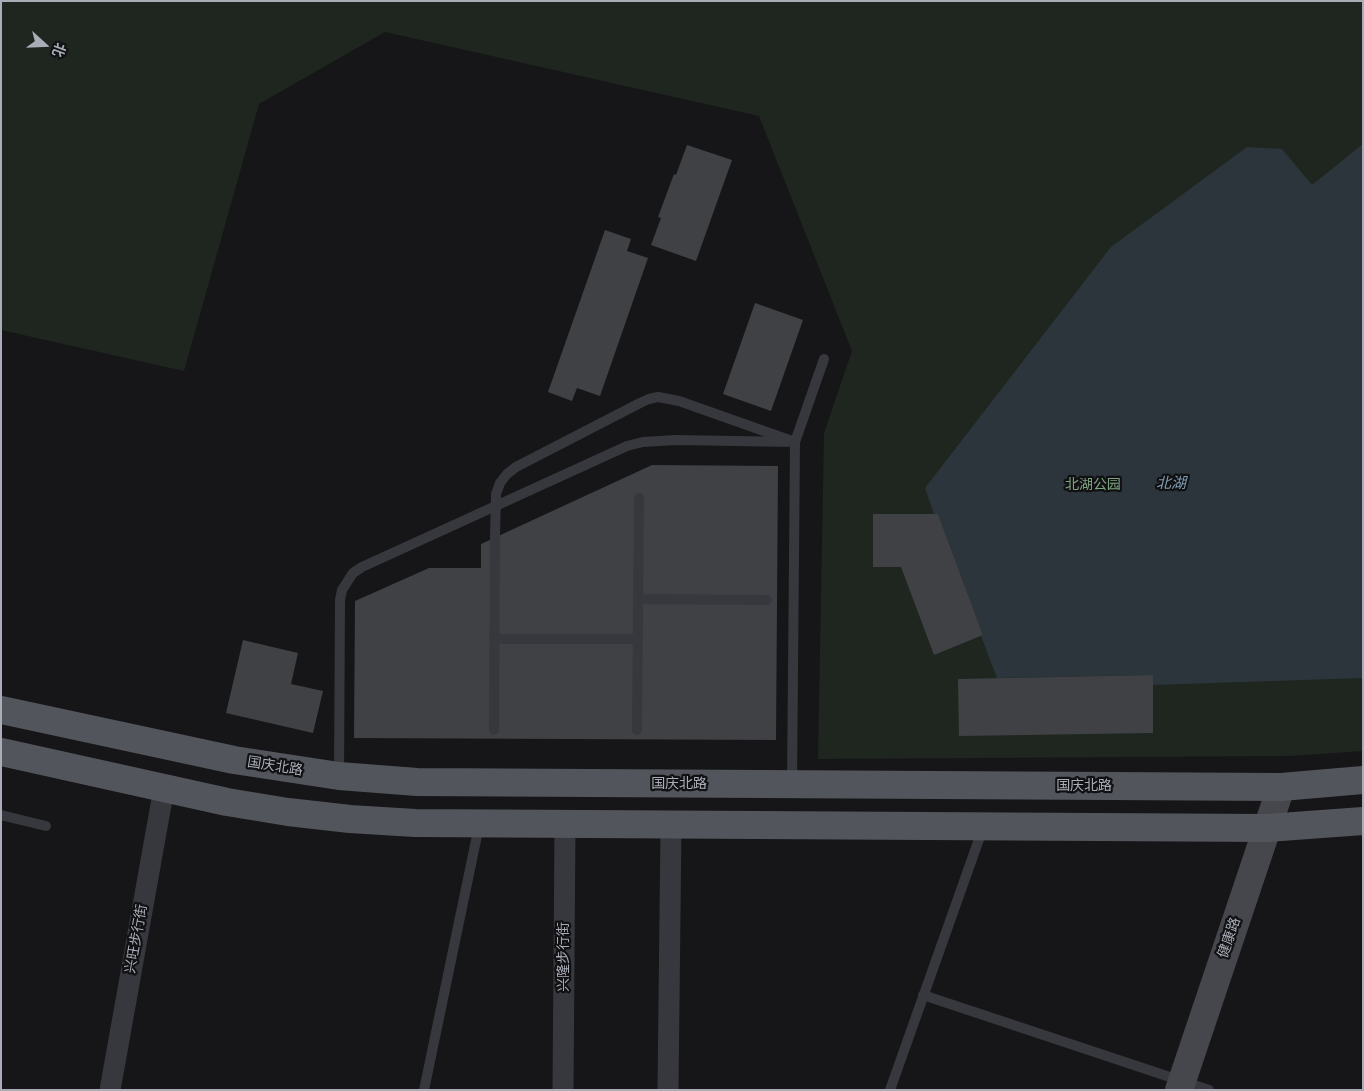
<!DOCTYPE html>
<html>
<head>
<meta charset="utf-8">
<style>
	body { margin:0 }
	#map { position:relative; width:1364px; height:1091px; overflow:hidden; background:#161618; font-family:Roboto,"Noto Sans SC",sans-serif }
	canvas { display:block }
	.frame { position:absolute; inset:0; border:2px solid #a8adb8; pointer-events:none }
	.north { position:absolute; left:20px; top:20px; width:50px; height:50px; -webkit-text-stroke:4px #111113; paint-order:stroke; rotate:110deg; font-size:14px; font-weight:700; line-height:20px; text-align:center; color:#a8adb8 }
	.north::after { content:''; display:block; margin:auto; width:18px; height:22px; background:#a8adb8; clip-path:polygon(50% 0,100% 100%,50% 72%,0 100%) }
</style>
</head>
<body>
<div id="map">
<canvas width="1364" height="1091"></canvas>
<div class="frame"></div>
<div class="north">北</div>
</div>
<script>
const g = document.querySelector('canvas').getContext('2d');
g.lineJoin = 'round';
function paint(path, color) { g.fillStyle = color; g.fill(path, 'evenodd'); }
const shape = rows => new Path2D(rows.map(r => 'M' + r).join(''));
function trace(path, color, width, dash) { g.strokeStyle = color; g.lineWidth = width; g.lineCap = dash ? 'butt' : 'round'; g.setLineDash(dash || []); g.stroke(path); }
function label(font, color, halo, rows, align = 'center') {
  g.font = font + ' Roboto,"Noto Sans SC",sans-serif'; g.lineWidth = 4.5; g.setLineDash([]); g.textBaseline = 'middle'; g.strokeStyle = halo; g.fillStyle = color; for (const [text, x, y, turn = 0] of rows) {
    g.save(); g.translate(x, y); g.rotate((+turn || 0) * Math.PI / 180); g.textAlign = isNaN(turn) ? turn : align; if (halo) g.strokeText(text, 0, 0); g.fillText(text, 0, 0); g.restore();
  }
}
const green = shape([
	[1,1,1363,1,1363,751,1290,756,818,759,824,433,852,351,759,116,385,32,259,104,184,371,1,330]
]);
const water = shape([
	[1363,144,1363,678,1153,685,1152,675,997,678,981,636,983,635,938,514,934,514,925,488,1111,247,1247,147,1282,149,1312,185]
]);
const building = shape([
	[687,145,732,160,696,261,651,245,661,218,658,217,674,174,676,175],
	[605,230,631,239,627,251,648,258,600,396,577,388,572,401,548,392],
	[755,303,803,320,771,411,723,394],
	[652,465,778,466,776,740,354,738,355,601,429,568,481,568,481,544],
	[873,514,938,514,983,635,934,655,901,567,873,567],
	[243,640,298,653,291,684,323,691,313,733,226,713],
	[1153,675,1153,733,959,736,958,679]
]);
const lane = shape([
	[500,483,507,474,516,467,640,403,649,399,658,397,679,401,795,442,824,359],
	[638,599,767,600],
	[494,639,637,639],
	[494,730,495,537],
	[637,730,639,498],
	[339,775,340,600,342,590,353,573,362,567,627,446,643,442,675,440,795,442,792,784],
	[1,815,46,826],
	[923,995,1209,1090],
	[424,1090,479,826],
	[890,1090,983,828]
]);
const street = shape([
	[110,1090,164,788],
	[563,1090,565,825],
	[668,1090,671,825]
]);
const secondary = shape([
	[1179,1090,1281,787]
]);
const primary = shape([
	[1,710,234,760,339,776,417,782,1281,787,1363,780],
	[1,752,227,802,288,812,350,819,415,823,1267,828,1363,821]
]);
const laneBridge = shape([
	[495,537,496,494,500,483]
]);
const parkNames = [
	["北湖公园",1093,485]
];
const streetNames = [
	["国庆北路",275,767,9],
	["国庆北路",679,784],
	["国庆北路",1084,786],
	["健康路",1230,938,-71],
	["兴旺步行街",137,939,-80],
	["兴隆步行街",564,957,-90]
];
const waterNames = [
	["北湖",1171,484]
];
paint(green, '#1e261f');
paint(water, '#2c353c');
paint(building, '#404145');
trace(lane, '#37383d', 10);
trace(street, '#37383d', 21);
trace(secondary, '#45474d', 28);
trace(primary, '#53555c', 28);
trace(laneBridge, '#37383d', 10);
label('14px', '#7fa381', '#111113', parkNames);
label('14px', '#a8adb8', '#111113', streetNames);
label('italic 15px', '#7f9bb3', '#111113', waterNames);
</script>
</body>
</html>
